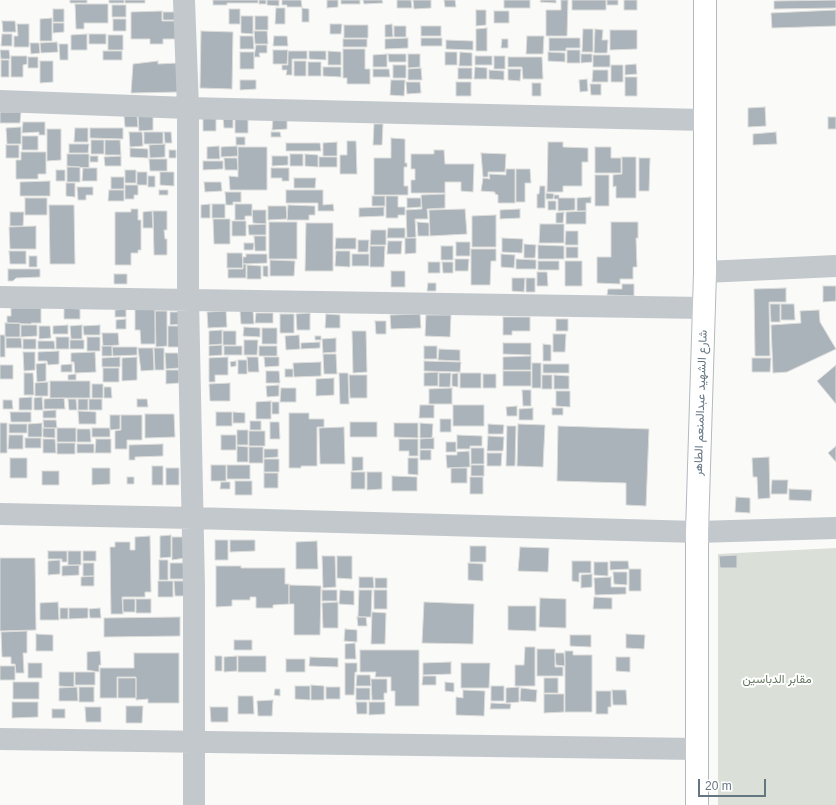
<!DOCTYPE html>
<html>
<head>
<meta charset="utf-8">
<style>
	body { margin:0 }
	#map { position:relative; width:836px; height:805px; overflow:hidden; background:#fafaf8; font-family:Helvetica,sans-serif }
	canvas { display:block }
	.scale { position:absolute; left:698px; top:779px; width:68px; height:18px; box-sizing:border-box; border:2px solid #657683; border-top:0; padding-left:5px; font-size:12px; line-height:14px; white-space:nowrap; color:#657683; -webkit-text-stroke:3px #fff; paint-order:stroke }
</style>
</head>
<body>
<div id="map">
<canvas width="836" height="805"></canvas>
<div class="scale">20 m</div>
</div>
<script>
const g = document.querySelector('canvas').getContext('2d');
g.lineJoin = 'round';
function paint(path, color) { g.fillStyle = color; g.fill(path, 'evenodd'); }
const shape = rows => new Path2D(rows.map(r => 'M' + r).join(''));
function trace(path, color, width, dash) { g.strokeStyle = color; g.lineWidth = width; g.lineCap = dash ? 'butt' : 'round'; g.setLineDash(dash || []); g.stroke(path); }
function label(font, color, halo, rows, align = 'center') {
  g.font = font + ' Helvetica,Vazirmatn,sans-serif'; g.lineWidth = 4; g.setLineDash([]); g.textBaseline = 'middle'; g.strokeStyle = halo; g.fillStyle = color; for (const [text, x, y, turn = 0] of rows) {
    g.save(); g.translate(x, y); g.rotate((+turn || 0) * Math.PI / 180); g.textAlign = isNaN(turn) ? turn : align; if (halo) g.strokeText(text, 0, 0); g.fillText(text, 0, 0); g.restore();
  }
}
const green = shape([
	[836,548,836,805,718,805,718,554]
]);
const building = shape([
	[70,0,87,0,87,3,70,3,70,0],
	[109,0,124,0,124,3,109,3,109,0],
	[125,0,145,0,145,3,125,3,125,0],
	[213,0,258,0,258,3,227,3,227,5,213,5,213,0],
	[259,0,266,0,266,4,259,4,259,0],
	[267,0,279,0,279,6,267,5,267,0],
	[282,0,301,0,302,7,287,7,287,5,282,5,282,0],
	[327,0,338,0,338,7,327,8,327,0],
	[341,0,360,0,360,4,341,4,341,0],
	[363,0,382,0,383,3,364,4,363,0],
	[397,0,411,0,412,8,397,8,397,0],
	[413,0,431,0,431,8,414,9,413,0],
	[444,0,455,0,456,7,445,7,444,0],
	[504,0,530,0,530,8,504,8,504,0],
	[541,0,556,0,556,3,540,2,541,0],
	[561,0,568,0,567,36,546,36,546,10,561,10,561,0],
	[572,0,606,0,606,10,572,10,572,0],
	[607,0,618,0,618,5,607,5,607,0],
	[624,0,637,0,637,10,624,10,624,0],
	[836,0,836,8,774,9,774,1,836,0],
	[75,4,108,4,108,23,84,23,84,29,76,29,75,4],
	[112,5,126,5,126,17,112,17,112,5],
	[276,8,285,8,285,24,275,24,276,8],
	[302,8,309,9,309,22,302,22,302,8],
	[53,9,64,9,64,22,53,22,53,9],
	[229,9,240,9,240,24,229,24,229,9],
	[476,10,486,10,486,25,476,26,476,10],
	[836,10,836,26,772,28,771,13,836,10],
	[162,11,162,21,178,21,179,39,163,39,163,44,150,44,150,39,131,39,131,12,162,11],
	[494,11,509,11,509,23,494,23,494,11],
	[163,12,179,12,179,20,163,20,163,12],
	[241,16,253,16,253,34,241,33,241,16],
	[255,16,268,16,268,30,255,30,255,16],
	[52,18,52,41,40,41,40,19,52,18],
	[113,19,126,19,126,31,113,31,113,19],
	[2,21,15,21,16,32,3,32,2,21],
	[53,23,64,23,64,32,53,33,53,23],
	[17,24,29,24,29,47,14,47,14,36,18,36,17,24],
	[330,24,342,24,341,34,330,34,330,24],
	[392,24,393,37,385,37,385,25,392,24],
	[344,25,368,25,368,38,344,38,344,25],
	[394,26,406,26,406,37,394,37,394,26],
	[421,26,441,26,441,36,421,36,421,26],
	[487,28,487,51,476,51,476,29,487,28],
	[583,29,593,29,593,52,582,52,583,29],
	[595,29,603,30,602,40,608,40,607,53,594,53,595,29],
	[610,30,637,30,637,49,610,50,610,30],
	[201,31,233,32,232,89,200,88,201,31],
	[254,31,267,31,268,44,255,44,254,31],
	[2,34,12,34,12,46,1,46,2,34],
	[87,34,87,50,71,50,71,35,87,34],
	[89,34,106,34,106,44,89,44,89,34],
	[108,35,123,35,123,50,108,50,108,35],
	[240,36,253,36,254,49,240,49,240,36],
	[274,36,287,36,288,46,273,46,274,36],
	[527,36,544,36,543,54,526,54,527,36],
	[408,38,408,48,385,49,385,39,408,38],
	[421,38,442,38,442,46,421,46,421,38],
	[549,38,580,38,580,48,566,48,566,51,549,51,549,38],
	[343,39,367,39,367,47,343,47,343,39],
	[502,39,508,39,508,48,501,48,502,39],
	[446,40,473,41,473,50,446,49,446,40],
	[57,42,58,52,41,53,40,43,57,42],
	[30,43,39,43,40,53,31,54,30,43],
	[59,44,68,44,68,60,60,60,59,44],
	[256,45,267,45,267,53,259,53,260,57,254,57,256,45],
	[343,49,365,49,365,69,370,69,370,84,347,84,347,78,343,78,343,49],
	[0,50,9,50,10,59,1,59,0,50],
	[273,50,288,50,287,64,273,64,273,50],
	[567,50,580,50,580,63,567,63,567,50],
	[103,51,122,51,122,60,103,60,103,51],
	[288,51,307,51,307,59,292,59,292,75,286,75,287,70,282,70,282,65,288,65,288,51],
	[309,51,326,51,326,60,309,59,309,51],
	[328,51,341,52,341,65,328,65,328,51],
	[240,52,254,52,254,69,240,69,240,52],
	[445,52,457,52,457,65,445,65,445,52],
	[460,52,472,53,472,66,459,66,460,52],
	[548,52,565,53,565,62,548,61,548,52],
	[387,54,387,67,373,67,373,55,387,54],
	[388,54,406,54,406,62,389,62,388,54],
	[408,54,420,54,420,67,408,68,408,54],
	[581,54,592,54,592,62,581,63,581,54],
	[593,55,610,55,610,67,593,67,593,55],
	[11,56,27,56,27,64,23,65,23,77,11,77,11,56],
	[475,56,492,56,492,65,475,65,475,56],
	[494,56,505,56,505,69,494,69,494,56],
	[28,57,38,57,38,68,28,68,28,57],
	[508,57,542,57,543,79,523,79,522,67,508,67,508,57],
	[1,60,9,60,9,77,1,77,1,60],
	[40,61,53,61,53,82,40,83,40,61],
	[158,61,158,64,178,63,179,92,131,93,133,64,158,61],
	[294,61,306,61,306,76,294,76,294,61],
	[308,62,321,62,321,76,308,76,308,62],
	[636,64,637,74,625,75,625,65,636,64],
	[393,65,406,65,406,78,393,78,393,65],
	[611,65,623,65,623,82,611,82,611,65],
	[323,67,341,67,341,77,323,76,323,67],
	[475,67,487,68,487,79,474,79,475,67],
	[421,68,422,80,408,80,408,69,421,68],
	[458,68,472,68,472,79,458,79,458,68],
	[373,69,389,69,390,77,373,77,373,69],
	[508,69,521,69,520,81,508,80,508,69],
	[489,70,504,71,504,80,489,79,489,70],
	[593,70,608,70,608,82,592,82,593,70],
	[625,77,637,77,637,96,625,96,625,77],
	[587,79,588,91,580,92,579,80,587,79],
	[240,80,256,80,256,89,240,90,240,80],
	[391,80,405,80,404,96,390,95,391,80],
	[406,82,420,82,421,93,407,94,406,82],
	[456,82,471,82,471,96,456,96,456,82],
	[532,83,541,83,541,96,532,96,532,83],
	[590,84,601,84,601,95,591,95,590,84],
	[765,107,766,126,748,127,748,108,765,107],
	[0,112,21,112,20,123,0,123,0,112],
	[138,114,153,114,153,130,139,131,138,114],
	[124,116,137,116,138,127,125,127,124,116],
	[203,117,216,117,216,131,203,131,203,117],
	[287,117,287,129,272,130,273,118,287,117],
	[828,117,836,117,836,129,828,129,828,117],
	[223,118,233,118,233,128,224,128,223,118],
	[235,118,248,118,248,133,235,133,235,118],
	[23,122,45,122,45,135,39,135,39,132,22,133,23,122],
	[374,124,383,124,382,145,373,145,374,124],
	[21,127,21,144,7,144,6,128,21,127],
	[75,128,88,128,88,142,74,142,75,128],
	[90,128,123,128,123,139,90,138,90,128],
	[47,129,61,129,61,160,47,161,47,129],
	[129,132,142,132,143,146,130,147,129,132],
	[144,132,163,132,163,144,144,144,144,132],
	[164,132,171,132,172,143,165,143,164,132],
	[271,132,280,132,281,137,271,137,271,132],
	[776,132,777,144,753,145,753,134,776,132],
	[22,136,38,136,38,150,22,150,22,136],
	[236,137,245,137,245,145,236,145,236,137],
	[391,138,405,139,405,163,407,163,407,167,404,167,404,186,408,186,408,195,374,195,374,158,391,158,391,138],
	[91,140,104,140,104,154,91,154,91,140],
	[105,140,120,140,121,155,105,155,105,140],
	[347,141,356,141,357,174,340,174,340,155,347,155,347,141],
	[337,142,337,156,323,156,323,143,337,142],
	[548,142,563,142,563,147,588,148,588,162,582,162,582,186,563,186,563,192,547,192,548,142],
	[286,143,320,143,321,151,286,151,286,143],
	[69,144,89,144,88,153,69,153,69,144],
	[165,144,165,157,150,158,149,145,165,144],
	[6,145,19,145,19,158,6,158,6,145],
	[219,146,220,159,207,159,207,147,219,146],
	[237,146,238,156,221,157,221,147,237,146],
	[238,147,267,147,267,190,230,190,229,176,238,177,238,147],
	[595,147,611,147,611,158,621,158,621,173,595,173,595,147],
	[130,148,148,149,148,158,130,157,130,148],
	[169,150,176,150,176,158,169,158,169,150],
	[434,150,444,150,445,164,474,164,473,192,461,191,461,182,445,182,445,193,411,193,411,180,415,180,415,169,411,169,411,154,434,154,434,150],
	[21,152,46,152,46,174,38,174,38,179,16,179,16,160,21,160,21,152],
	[481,153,506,154,505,172,488,172,488,177,483,177,481,153],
	[67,154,89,154,89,168,67,166,67,154],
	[290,154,303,154,303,166,290,166,290,154],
	[305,154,318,155,318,167,305,166,305,154],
	[90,156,98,156,98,162,90,162,90,156],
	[121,156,121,166,105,166,104,157,121,156],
	[272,156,288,156,288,165,272,166,272,156],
	[319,157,337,157,337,167,319,167,319,157],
	[622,157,636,157,636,198,616,198,616,186,613,187,613,175,622,174,622,157],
	[224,158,237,158,238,170,225,170,224,158],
	[639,158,650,158,649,191,639,191,639,158],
	[149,159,167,159,167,171,150,171,149,159],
	[203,161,223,161,223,169,203,170,203,161],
	[67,167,80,167,80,182,67,182,67,167],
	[83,168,97,168,97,181,82,181,83,168],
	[271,168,289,168,289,181,282,181,282,178,271,178,271,168],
	[506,169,515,169,515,203,498,203,498,195,495,194,495,192,481,191,483,178,490,179,489,174,506,175,506,169],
	[516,169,530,169,531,183,525,183,525,202,516,202,516,169],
	[56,170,65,170,65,181,56,181,56,170],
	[125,170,136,170,136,183,125,183,125,170],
	[137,172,147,172,147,185,137,185,137,172],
	[160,172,174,172,174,186,160,185,160,172],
	[595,175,609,175,609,206,595,206,595,175],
	[148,176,155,176,155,187,148,187,148,176],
	[111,177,124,177,124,189,111,189,111,177],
	[294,178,316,178,315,188,294,188,294,178],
	[50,181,50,196,20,196,20,182,50,181],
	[204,182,221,182,222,191,205,192,204,182],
	[66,183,75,183,75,197,66,196,66,183],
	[125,185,138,185,138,195,134,195,134,199,125,199,125,185],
	[540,186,545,186,545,208,537,208,537,194,539,194,540,186],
	[77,187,93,187,93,195,86,195,86,200,78,200,77,187],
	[109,190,124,190,124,201,108,201,109,190],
	[159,190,168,190,168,195,159,195,159,190],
	[286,190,323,190,323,205,333,204,334,211,318,211,318,203,286,203,286,190],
	[225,192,241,192,241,202,233,202,233,205,226,205,225,192],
	[546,193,554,194,553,199,546,199,546,193],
	[445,194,445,208,427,209,428,219,415,219,416,237,407,238,406,210,422,209,421,195,445,194],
	[554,195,559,195,559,198,575,198,575,210,558,211,558,199,554,199,554,195],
	[372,196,385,196,385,206,372,206,372,196],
	[386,196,398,196,398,207,405,207,405,215,398,215,398,218,386,218,386,196],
	[591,197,591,203,586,203,586,211,577,211,577,198,591,197],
	[25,198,47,198,47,215,25,215,25,198],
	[407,198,421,198,421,207,407,208,407,198],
	[548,201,556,201,556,210,548,210,548,201],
	[210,204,210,218,201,218,201,205,210,204],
	[212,204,225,204,225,218,212,218,212,204],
	[235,204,252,204,252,216,245,216,245,220,235,220,235,204],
	[49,205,74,205,75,264,50,264,49,205],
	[288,205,315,206,315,215,309,215,309,220,287,220,288,205],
	[268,206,286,206,287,219,268,220,268,206],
	[384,207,384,216,359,217,359,208,384,207],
	[131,209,138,209,138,220,141,220,141,250,138,250,138,253,131,253,131,265,115,265,115,212,131,212,131,209],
	[465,209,467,234,430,236,429,210,465,209],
	[520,209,520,218,500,219,500,210,520,209],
	[252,210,266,210,266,224,253,223,252,210],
	[152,211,153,228,143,228,143,212,152,211],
	[153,211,167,211,167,230,164,230,165,239,167,239,167,255,154,255,153,211],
	[586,211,586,224,566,224,566,212,586,211],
	[10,212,24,212,23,226,10,226,10,212],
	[564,212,563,223,556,223,556,213,564,212],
	[496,215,496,247,472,247,472,216,496,215],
	[213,219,230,219,230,244,214,244,213,219],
	[232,221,246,221,246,236,232,236,232,221],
	[269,222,297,222,297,259,269,259,269,222],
	[417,222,429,223,429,236,418,236,417,222],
	[611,222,638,222,638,238,636,238,637,267,633,267,633,279,620,279,620,284,597,283,597,257,611,257,611,222],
	[306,223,333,223,333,271,305,271,306,223],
	[266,224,266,235,249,235,248,225,266,224],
	[540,224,564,224,564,243,539,243,540,224],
	[36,226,36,249,10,249,9,227,36,226],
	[388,228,405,228,405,238,387,238,388,228],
	[371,230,386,230,386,245,370,245,371,230],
	[566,231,578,231,578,245,565,245,566,231],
	[254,236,266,236,266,251,255,251,254,236],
	[336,238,356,238,356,249,335,249,336,238],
	[405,238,416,238,416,253,405,254,405,238],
	[502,238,523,239,522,253,502,252,502,238],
	[358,240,369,240,368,252,358,252,358,240],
	[388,241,402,241,401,254,387,254,388,241],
	[456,242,470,242,470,256,456,256,456,242],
	[244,243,254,243,253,250,244,250,244,243],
	[524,244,536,245,535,258,524,258,524,244],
	[538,245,564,246,564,259,538,259,538,245],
	[370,246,385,246,384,267,370,267,370,246],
	[441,246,453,246,453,260,441,260,441,246],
	[566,247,578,247,578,258,566,258,566,247],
	[471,249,496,249,496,261,491,261,490,285,471,285,471,249],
	[9,251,26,251,26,264,10,264,9,251],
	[336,251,350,251,350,267,335,266,336,251],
	[227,253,242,253,243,268,227,268,227,253],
	[246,254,267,254,267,263,243,264,243,257,246,257,246,254],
	[352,254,369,254,369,266,352,266,352,254],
	[501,254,515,255,514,268,501,267,501,254],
	[29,256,37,256,37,267,29,267,29,256],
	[455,259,469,259,468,271,455,271,455,259],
	[516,259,536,260,536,269,516,269,516,259],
	[270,260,295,261,294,276,270,276,270,260],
	[538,261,559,261,559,270,538,270,538,261],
	[565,261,582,261,582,286,565,286,565,261],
	[428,262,440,262,440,273,428,273,428,262],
	[442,262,453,262,453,273,443,273,442,262],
	[243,264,246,264,246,278,228,278,228,269,243,269,243,264],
	[247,265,261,266,261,279,247,279,247,265],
	[263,266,268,266,268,277,263,276,263,266],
	[8,269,40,269,40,277,16,278,13,281,8,281,8,269],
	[391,271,405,271,405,287,391,287,391,271],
	[537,272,547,272,548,286,537,286,537,272],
	[114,274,127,274,127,284,114,284,114,274],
	[512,278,525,278,524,292,512,291,512,278],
	[526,278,535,278,535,292,526,292,526,278],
	[428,283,436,283,436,291,427,291,428,283],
	[622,284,634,284,634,296,607,295,608,289,622,289,622,284],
	[823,286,836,286,836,301,823,302,823,286],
	[786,288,786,302,769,302,770,356,755,356,754,289,786,288],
	[770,304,780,304,780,322,771,322,770,304],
	[781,304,794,304,795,320,781,320,781,304],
	[11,308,41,308,41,323,31,323,31,324,7,323,7,316,11,316,11,308],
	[64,308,80,309,80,319,64,319,64,308],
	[126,309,126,317,115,317,115,310,126,309],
	[135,309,155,309,155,344,141,344,140,330,135,330,135,309],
	[819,310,820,322,836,349,787,372,773,373,771,325,801,323,800,311,819,310],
	[155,311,167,311,167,346,156,347,155,311],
	[226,311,227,327,208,328,207,312,226,311],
	[240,311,253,311,254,324,241,324,240,311],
	[170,312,181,312,181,324,170,325,170,312],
	[256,313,273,313,273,323,255,323,256,313],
	[310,313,310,330,297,330,296,314,310,313],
	[280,314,294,314,294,333,280,333,280,314],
	[326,314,340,315,340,328,325,328,326,314],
	[420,314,421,328,391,329,390,315,420,314],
	[426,315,451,315,450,337,425,336,426,315],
	[503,317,530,317,530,331,512,331,512,335,503,335,503,317],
	[126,319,126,329,116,329,116,320,126,319],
	[556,319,568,319,568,331,556,331,556,319],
	[375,321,386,321,386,334,376,334,375,321],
	[5,323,20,323,20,337,5,337,5,323],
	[21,325,37,325,37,336,21,337,21,325],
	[68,325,68,334,53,334,53,326,68,325],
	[82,325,82,339,71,339,70,326,82,325],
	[100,325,100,335,84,335,83,326,100,325],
	[39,326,50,326,51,338,39,339,39,326],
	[168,326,183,326,183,347,168,347,168,326],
	[244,327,260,328,260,337,243,336,244,327],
	[262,328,277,328,277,344,262,344,262,328],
	[222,330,222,344,209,345,209,331,222,330],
	[223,331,236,331,236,345,223,345,223,331],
	[352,331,366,331,367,372,353,373,352,331],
	[102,333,118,333,119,345,103,346,102,333],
	[553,334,566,334,565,352,553,352,553,334],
	[0,335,5,335,5,357,0,357,0,335],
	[299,335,300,349,286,350,285,336,299,335],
	[315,336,321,336,321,340,315,340,315,336],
	[56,337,69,337,69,349,56,349,56,337],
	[87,337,100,337,100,351,87,351,87,337],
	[6,338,21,338,22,348,6,348,6,338],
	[336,338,336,352,323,353,322,339,336,338],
	[23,339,36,339,36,349,23,349,23,339],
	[70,340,84,340,84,349,70,349,70,340],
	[244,340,258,340,257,355,244,355,244,340],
	[38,341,54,341,55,349,38,349,38,341],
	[320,342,320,348,301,349,301,343,320,342],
	[503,343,531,343,531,355,503,354,503,343],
	[543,344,551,345,551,361,543,361,543,344],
	[222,345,222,355,209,356,209,346,222,345],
	[102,346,112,346,112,356,102,356,102,346],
	[224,346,242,346,242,355,224,355,224,346],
	[259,346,277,346,277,356,259,356,259,346],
	[424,346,437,346,437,359,424,359,424,346],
	[112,347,137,347,137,355,113,356,112,347],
	[138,348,153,348,154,370,141,371,138,348],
	[154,348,164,348,164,370,155,370,154,348],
	[439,349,460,350,460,361,438,360,439,349],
	[59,351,59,364,48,365,47,361,38,361,38,352,59,351],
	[23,352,35,352,35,370,24,371,23,352],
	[95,352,96,372,75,373,74,362,71,362,71,353,95,352],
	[165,353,178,353,179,368,166,369,165,353],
	[323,354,336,354,337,374,324,374,323,354],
	[531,356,531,370,503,370,503,357,531,356],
	[120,357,120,367,102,367,102,358,120,357],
	[137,357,137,380,122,381,122,358,137,357],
	[228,357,228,375,215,375,215,382,209,382,209,358,228,357],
	[247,357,258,357,259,372,248,372,247,357],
	[264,357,279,357,279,366,265,367,264,357],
	[752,358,771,358,770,372,752,372,752,358],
	[238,360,247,360,247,374,238,374,238,360],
	[236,361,236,366,231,367,230,362,236,361],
	[424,361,461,362,460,372,424,371,424,361],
	[321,362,321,376,294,377,293,363,321,362],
	[46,363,46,381,37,382,36,364,46,363],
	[532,363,541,363,541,388,532,388,532,363],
	[72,364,72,372,61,372,61,365,72,364],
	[543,364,569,364,569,373,543,373,543,364],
	[0,365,13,365,13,379,0,379,0,365],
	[836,365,836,404,817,381,836,365],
	[103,368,119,368,119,382,103,382,103,368],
	[285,369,293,369,293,377,285,377,285,369],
	[166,370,179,370,179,383,166,384,166,370],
	[266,371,279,371,280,383,266,383,266,371],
	[503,371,531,371,531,386,503,386,503,371],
	[438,372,438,386,424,386,424,373,438,372],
	[24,373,33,373,34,395,24,395,24,373],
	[339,373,348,373,349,404,340,404,339,373],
	[439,373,451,373,450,387,439,387,439,373],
	[458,373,458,387,452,386,452,374,458,373],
	[460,373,481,373,481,388,460,388,460,373],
	[76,374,76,380,68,380,68,375,76,374],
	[483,374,496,374,496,388,483,388,483,374],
	[349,375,367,375,367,398,350,398,349,375],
	[542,375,552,375,552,389,542,389,542,375],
	[554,375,569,376,569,389,554,389,554,375],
	[334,378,334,395,316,396,316,379,334,378],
	[50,381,90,381,90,398,50,398,50,381],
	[48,382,48,396,35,396,35,383,48,382],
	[230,383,230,401,210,401,209,384,230,383],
	[92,384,103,384,103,398,92,398,92,384],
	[279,385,279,396,267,397,266,386,279,385],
	[104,387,111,387,112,398,104,398,104,387],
	[281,388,296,388,296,402,280,402,281,388],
	[452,388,452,404,429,404,429,389,452,388],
	[522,390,531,390,531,406,523,406,522,390],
	[556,391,570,391,570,407,556,406,556,391],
	[32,397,32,410,19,410,19,398,32,397],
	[42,397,43,410,34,410,34,398,42,397],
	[64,398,65,409,44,409,44,399,64,398],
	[68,399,76,399,77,410,69,410,68,399],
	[78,399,88,399,88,410,78,410,78,399],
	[89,399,102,399,102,410,89,410,89,399],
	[137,399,147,399,148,407,137,407,137,399],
	[3,400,12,400,13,409,3,409,3,400],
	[271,401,271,419,256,419,256,402,271,401],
	[272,402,279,402,279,414,272,414,272,402],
	[420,405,434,405,434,418,419,418,420,405],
	[453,405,484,405,484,426,453,426,453,405],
	[517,406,517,416,507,416,506,407,517,406],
	[533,408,533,420,519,420,519,409,533,408],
	[552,408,563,408,563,415,552,415,552,408],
	[56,410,56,418,43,418,43,411,56,410],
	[78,411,96,412,96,424,79,424,78,411],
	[10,412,31,412,31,422,11,422,10,412],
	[216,412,232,412,232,426,216,426,216,412],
	[233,412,245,413,245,423,233,423,233,412],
	[289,413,309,413,309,419,324,419,324,427,317,427,317,466,301,466,301,468,289,468,289,413],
	[145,414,174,414,175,437,145,438,145,414],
	[110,415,120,415,120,429,110,430,110,415],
	[121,415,142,415,142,440,127,440,127,449,115,449,115,431,121,430,121,415],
	[440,419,451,419,451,432,440,432,440,419],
	[43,420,56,420,57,428,44,428,43,420],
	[250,421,261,421,261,430,250,430,250,421],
	[270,422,279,422,280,439,270,439,270,422],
	[350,422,377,422,377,437,350,437,350,422],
	[0,423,7,423,7,453,0,453,0,423],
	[42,423,42,437,28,437,28,424,42,423],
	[394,423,418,423,418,438,394,437,394,423],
	[420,423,433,424,432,438,420,438,420,423],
	[9,424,27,424,27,433,9,433,9,424],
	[488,424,504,425,503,434,488,434,488,424],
	[518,424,545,425,543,467,517,466,518,424],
	[507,426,516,426,515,466,506,466,507,426],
	[558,426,649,429,646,506,626,505,626,483,557,481,558,426],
	[344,427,345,464,320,464,319,428,344,427],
	[43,428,55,428,55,438,43,437,43,428],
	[57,428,76,428,76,442,57,442,57,428],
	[92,428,110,428,110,437,92,437,92,428],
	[77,429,90,429,91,442,77,442,77,429],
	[237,430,248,430,248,445,237,445,237,430],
	[249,431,265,431,265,446,249,446,249,431],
	[9,435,23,435,23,449,8,449,9,435],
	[221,435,236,435,236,450,221,450,221,435],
	[457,435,482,436,482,446,470,446,470,449,457,449,457,435],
	[488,436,504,437,503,451,487,451,488,436],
	[25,438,41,438,41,448,25,448,25,438],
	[434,438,434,449,420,449,420,439,434,438],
	[43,439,55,439,56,453,43,453,43,439],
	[96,439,111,439,111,453,95,453,96,439],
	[399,439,418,439,418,456,409,456,409,451,399,451,399,439],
	[446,442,456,442,456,452,446,452,446,442],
	[57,443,75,443,75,454,57,454,57,443],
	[77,444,94,444,94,453,77,453,77,444],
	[163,444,163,456,135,457,135,460,129,460,129,445,163,444],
	[237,446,248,447,248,462,237,462,237,446],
	[836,446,836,462,828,453,836,446],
	[249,447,263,447,263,463,249,463,249,447],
	[471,448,484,448,484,464,471,464,471,448],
	[264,449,278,449,278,457,264,458,264,449],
	[420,450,431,450,431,460,420,460,420,450],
	[469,451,470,467,447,468,446,455,457,455,457,452,469,451],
	[487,453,502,453,501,466,487,466,487,453],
	[352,457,363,457,363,470,352,471,352,457],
	[769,457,770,498,758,499,757,477,753,477,752,458,769,457],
	[10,458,27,458,27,478,10,478,10,458],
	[408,458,418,458,418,475,408,474,408,458],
	[264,459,279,459,279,472,264,472,264,459],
	[211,465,226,465,226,481,211,481,211,465],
	[227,465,250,465,250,479,227,479,227,465],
	[471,465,484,465,484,476,471,476,471,465],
	[152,466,163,466,163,485,152,485,152,466],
	[92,468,110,468,110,484,92,485,92,468],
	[166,468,179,468,179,485,166,485,166,468],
	[451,468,467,468,467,483,451,483,451,468],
	[42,471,59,471,59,485,42,485,42,471],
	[351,472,365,472,365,489,351,489,351,472],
	[367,472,382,472,382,489,367,490,367,472],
	[264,473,278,473,278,488,264,488,264,473],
	[392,476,417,477,417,491,392,491,392,476],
	[127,477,134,477,134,484,127,484,127,477],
	[470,477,483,477,483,494,470,494,470,477],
	[772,480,788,480,787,494,771,494,772,480],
	[235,481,252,481,252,495,235,495,235,481],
	[221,482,230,482,230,489,220,489,221,482],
	[789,489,812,490,811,501,789,500,789,489],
	[736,497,750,498,750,513,735,512,736,497],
	[171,535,171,557,160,558,160,536,171,535],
	[150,536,151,592,145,592,145,597,122,597,123,614,111,614,110,547,115,547,115,542,130,542,130,550,135,550,135,537,150,536],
	[172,537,190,537,185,558,172,560,172,537],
	[215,540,228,540,228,560,215,560,215,540],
	[230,540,255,540,255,551,230,552,230,540],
	[317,541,318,569,296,569,296,542,317,541],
	[470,546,486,546,486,562,470,562,470,546],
	[520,547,549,548,548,572,518,571,520,547],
	[48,551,67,551,67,562,62,562,62,559,48,559,48,551],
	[68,551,81,551,81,565,68,565,68,551],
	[83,551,96,551,96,561,83,561,83,551],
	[737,555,737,568,720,568,719,556,737,555],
	[322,556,335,556,336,587,323,588,322,556],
	[337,556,352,556,352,579,337,578,337,556],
	[0,558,35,558,36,630,0,631,0,558],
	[60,560,60,574,48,575,48,561,60,560],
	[159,560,168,560,168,580,159,580,159,560],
	[572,561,591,561,591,573,579,573,579,582,572,581,572,561],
	[610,561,628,561,629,569,610,570,610,561],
	[594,562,608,562,608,576,594,575,594,562],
	[83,563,94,563,94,576,83,576,83,563],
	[170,563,187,563,188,579,170,579,170,563],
	[468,563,483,564,483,581,468,580,468,563],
	[79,565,79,575,62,576,62,566,79,565],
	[216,566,241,566,241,568,285,568,285,584,289,584,289,604,273,605,273,608,256,608,256,597,250,597,250,600,232,600,232,606,216,607,216,566],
	[629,569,641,569,641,591,629,591,629,569],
	[613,572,627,572,627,585,614,584,613,572],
	[592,574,592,587,581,588,581,575,592,574],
	[94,576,94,586,81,586,81,577,94,576],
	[359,577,373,577,374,588,359,588,359,577],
	[611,577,611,587,626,587,626,594,595,595,594,578,611,577],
	[375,578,387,578,387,588,375,588,375,578],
	[158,581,173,581,173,597,158,597,158,581],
	[174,581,189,581,190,596,175,596,174,581],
	[289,585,321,586,320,635,294,635,294,604,289,604,289,585],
	[322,590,337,590,337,601,322,601,322,590],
	[340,590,354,591,354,605,339,604,340,590],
	[359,590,372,590,371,617,358,617,359,590],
	[374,590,387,590,387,609,374,609,374,590],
	[594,597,612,598,612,609,593,609,594,597],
	[540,598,566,599,566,628,539,627,540,598],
	[123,599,135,599,135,612,123,612,123,599],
	[136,599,151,599,151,613,136,613,136,599],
	[58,602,59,620,40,620,40,603,58,602],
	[338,602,338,628,323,628,322,603,338,602],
	[424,602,474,604,473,644,422,643,424,602],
	[508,606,536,606,536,631,508,630,508,606],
	[60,608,68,608,68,619,60,619,60,608],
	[69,608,88,608,88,618,69,619,69,608],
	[100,608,101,618,90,618,89,609,100,608],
	[372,612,386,613,385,644,371,644,372,612],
	[180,617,180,636,104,637,104,618,180,617],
	[357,617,366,617,367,626,358,626,357,617],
	[345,629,357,630,357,642,344,641,345,629],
	[27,631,27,653,23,653,24,673,16,673,15,664,11,664,11,657,2,657,1,632,27,631],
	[36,634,53,635,53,651,36,651,36,634],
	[626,634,645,635,644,649,626,648,626,634],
	[570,635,591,635,591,647,570,646,570,635],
	[234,640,252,640,252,650,234,650,234,640],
	[355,643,356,659,345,659,345,644,355,643],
	[525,647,535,647,535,686,515,686,515,665,524,665,525,647],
	[537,649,555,649,555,667,563,667,563,676,537,676,537,649],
	[360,650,419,650,419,706,395,706,395,691,391,691,391,677,375,677,376,672,360,672,360,650],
	[100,651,101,665,99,665,99,672,87,670,87,652,100,651],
	[565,651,573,651,573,655,592,655,592,712,565,712,565,651],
	[134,653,179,653,179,703,148,703,148,699,136,700,136,677,117,677,117,698,100,698,100,668,134,668,134,653],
	[555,653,564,653,565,666,556,665,555,653],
	[215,656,222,656,222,671,215,671,215,656],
	[237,656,237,671,224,672,224,657,237,656],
	[238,656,266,656,266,672,238,672,238,656],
	[310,657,338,658,338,667,309,666,310,657],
	[616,657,630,657,630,672,616,671,616,657],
	[286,659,305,659,305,672,286,672,286,659],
	[451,662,451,674,423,675,423,663,451,662],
	[28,663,42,663,42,678,28,678,28,663],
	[345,663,357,663,357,672,355,672,354,695,345,695,345,663],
	[461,663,490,663,489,688,461,688,461,663],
	[0,666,15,666,15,680,0,680,0,666],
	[59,672,74,672,74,687,59,686,59,672],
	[75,672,95,672,95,685,75,685,75,672],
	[357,675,370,675,371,686,356,686,357,675],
	[423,676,436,676,436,685,422,685,423,676],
	[118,678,136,678,136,698,118,698,118,678],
	[544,678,558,678,558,693,544,693,544,678],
	[371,679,387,679,387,693,384,693,384,700,372,700,371,679],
	[13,682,39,682,39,699,13,699,13,682],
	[445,682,454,683,454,692,445,691,445,682],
	[311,685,324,686,324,700,311,700,311,685],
	[295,686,310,686,310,700,295,699,295,686],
	[491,686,504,686,504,701,491,701,491,686],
	[77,687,78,701,59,701,59,688,77,687],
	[79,687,94,687,94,702,79,702,79,687],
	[326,687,340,687,340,699,326,699,326,687],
	[519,687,519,702,506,703,506,688,519,687],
	[356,688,370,688,370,700,356,700,356,688],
	[521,688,537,690,536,702,520,701,521,688],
	[275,689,280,689,280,696,274,695,275,689],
	[463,690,485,691,484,716,456,715,456,697,463,698,463,690],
	[612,690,626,690,627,705,613,705,612,690],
	[596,691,611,691,611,707,608,707,608,714,596,714,596,691],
	[544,694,564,694,564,712,544,713,544,694],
	[238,696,253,696,254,714,238,714,238,696],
	[273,700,272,716,258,716,257,701,273,700],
	[12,702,38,702,38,717,12,718,12,702],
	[356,702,367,702,367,714,357,714,356,702],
	[369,702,385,702,385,714,369,715,369,702],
	[491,703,511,704,510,709,490,709,491,703],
	[126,706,143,706,142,723,126,723,126,706],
	[85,707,101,707,101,722,86,722,85,707],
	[210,707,228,707,228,722,211,722,210,707],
	[52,709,65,709,65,718,52,718,52,709]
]);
const street = shape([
	[184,0,188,108,188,299,194,587,194,805],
	[0,101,188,108,704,120],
	[705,272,836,266],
	[0,297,704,308],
	[0,514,193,518,697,532,836,528],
	[0,739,697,749]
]);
const secondary = shape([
	[697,805,697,532,705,272,705,0]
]);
const streetNames = [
	["شارع الشهيد عبدالمنعم الطاهر",701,403,-88]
];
const parkNames = [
	["مقابر الدباسين",777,680]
];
paint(green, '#dadfd7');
paint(building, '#aab3b9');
trace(building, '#dcdcda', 1);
trace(secondary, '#b3babf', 24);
trace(street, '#c3c8cc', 22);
trace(secondary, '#fff', 22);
label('12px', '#657683', '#fff', streetNames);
label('12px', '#687a64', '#fff', parkNames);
</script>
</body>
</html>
